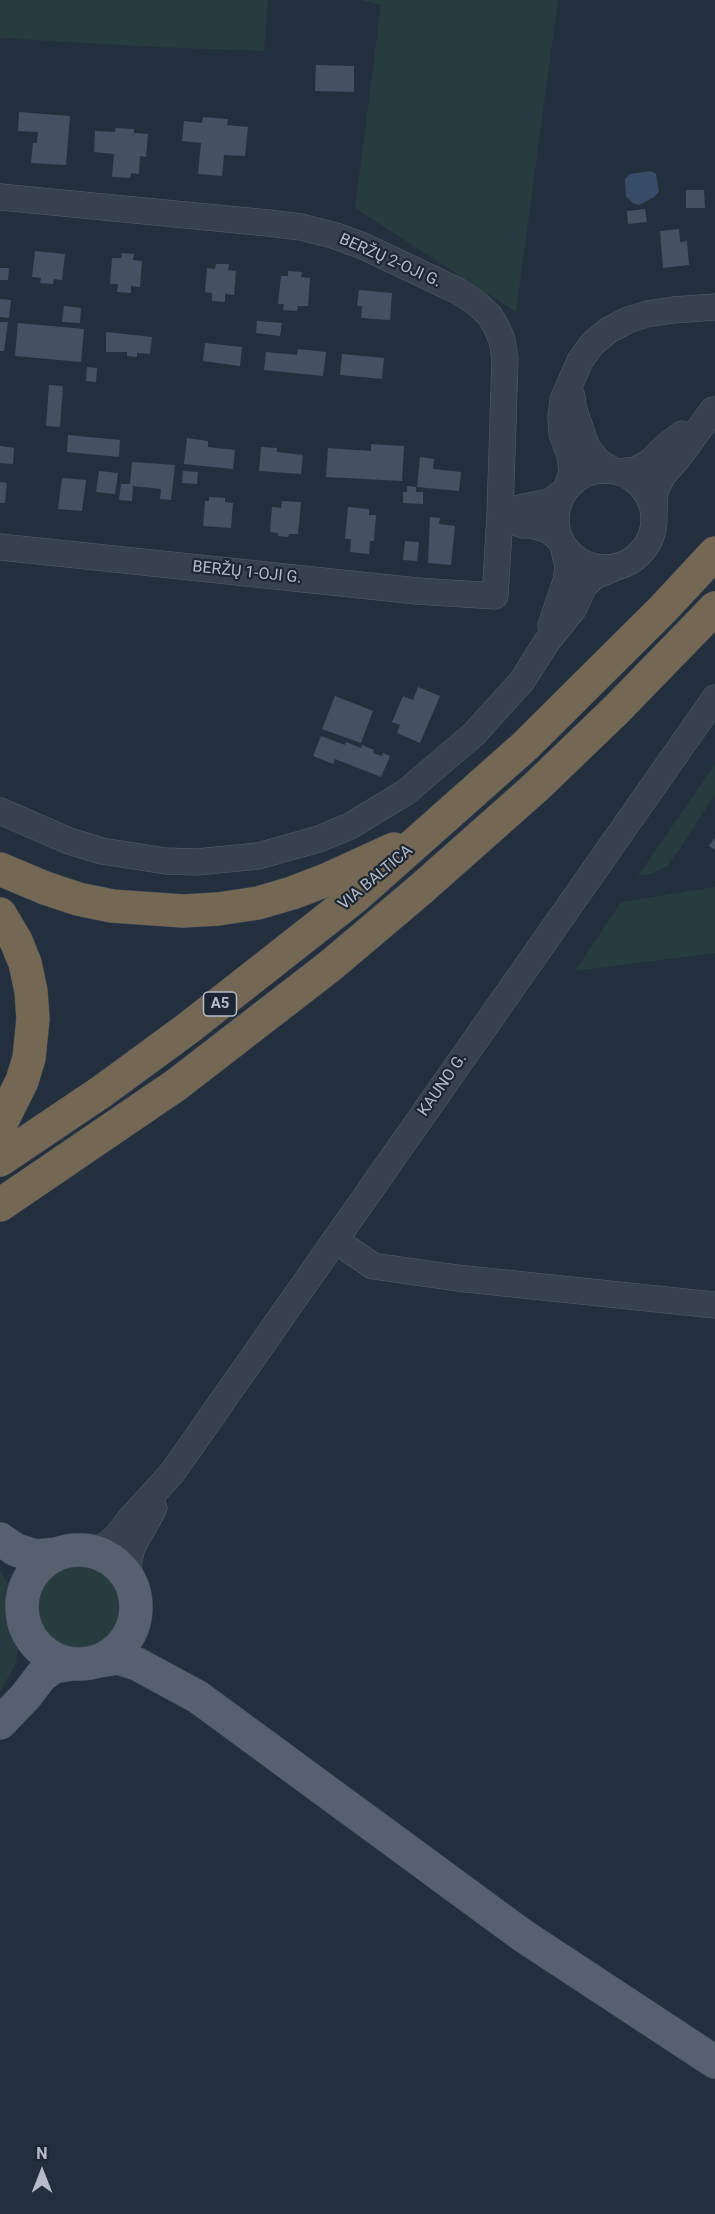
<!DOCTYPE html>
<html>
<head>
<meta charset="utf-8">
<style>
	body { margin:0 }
	#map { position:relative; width:715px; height:2214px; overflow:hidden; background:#242f3e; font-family:Roboto,sans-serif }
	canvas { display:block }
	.north { position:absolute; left:12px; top:2142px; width:60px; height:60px; -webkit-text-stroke:4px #1d2633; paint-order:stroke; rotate:0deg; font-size:16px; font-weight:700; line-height:24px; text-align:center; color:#b4bcc9 }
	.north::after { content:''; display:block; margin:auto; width:21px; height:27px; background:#b4bcc9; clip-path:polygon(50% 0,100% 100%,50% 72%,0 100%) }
</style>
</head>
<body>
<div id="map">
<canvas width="715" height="2214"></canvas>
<div class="north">N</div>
</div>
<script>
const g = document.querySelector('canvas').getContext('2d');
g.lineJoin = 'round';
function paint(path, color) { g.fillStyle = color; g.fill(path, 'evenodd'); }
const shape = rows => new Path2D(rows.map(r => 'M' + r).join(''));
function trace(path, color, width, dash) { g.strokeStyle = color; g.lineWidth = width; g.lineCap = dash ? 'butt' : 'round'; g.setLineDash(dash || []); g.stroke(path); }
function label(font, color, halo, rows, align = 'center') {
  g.font = font + ' Roboto,sans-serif'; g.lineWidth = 4.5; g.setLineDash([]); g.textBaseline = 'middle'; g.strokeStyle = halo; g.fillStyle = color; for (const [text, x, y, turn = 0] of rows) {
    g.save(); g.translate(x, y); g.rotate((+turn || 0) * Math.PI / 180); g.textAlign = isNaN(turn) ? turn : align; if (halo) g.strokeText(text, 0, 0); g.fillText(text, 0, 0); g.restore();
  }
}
const green = shape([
	[0,0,268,0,264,51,155,47,0,38],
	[360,0,558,0,516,312,355,208,381,5],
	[715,764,715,794,681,847,667,866,651,874,638,876],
	[715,887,715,953,575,971,621,902],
	'32 1607a47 47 0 1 1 94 0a47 47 0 1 1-94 0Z',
	[0,1570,12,1592,12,1615,18,1648,16,1663,0,1692]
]);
const water = shape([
	[651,171,656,174,659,192,654,197,639,205,633,203,626,196,625,179,630,174]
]);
const building = shape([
	[316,65,354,66,354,92,315,91],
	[19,112,70,116,66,165,31,163,33,143,37,143,38,132,18,131],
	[203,117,228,119,227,125,248,127,245,156,224,155,222,176,198,174,201,143,182,141,184,121,202,123],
	[116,128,134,129,134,133,148,134,146,157,140,156,139,174,131,173,130,178,112,177,114,154,94,152,95,131,115,132],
	[686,190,704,190,705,208,686,208],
	[645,209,647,222,628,224,627,211],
	[679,229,680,242,687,241,689,265,663,268,660,231],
	[35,251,65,254,62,280,54,279,53,284,40,283,41,278,32,277],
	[122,253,134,254,133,260,142,261,140,287,131,286,131,293,117,292,118,284,110,284,112,258,121,258],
	[216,264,229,264,228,270,236,271,234,295,225,294,225,302,212,301,212,293,205,292,207,268,215,269],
	[0,268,9,268,8,280,0,280],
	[288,271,302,272,301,277,310,278,308,306,298,306,297,311,283,310,284,304,278,304,281,276,288,276],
	[359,290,392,293,390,320,361,318,362,306,357,306],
	[0,299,11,300,9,318,0,317],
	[64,306,81,308,80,323,62,322],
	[257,321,282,323,280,336,256,333],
	[0,322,8,322,4,351,0,351],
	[18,323,84,329,81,362,15,356],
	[106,332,152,337,150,354,137,353,137,357,127,356,127,352,106,352],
	[205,343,242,347,240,366,203,361],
	[298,349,326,352,323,376,264,370,266,352,297,355],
	[342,354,384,358,382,379,340,375],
	[87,367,97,368,96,382,86,381],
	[49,385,63,386,60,427,46,426],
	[68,435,120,440,119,457,67,452],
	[187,438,208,441,208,447,235,450,233,469,184,464],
	[371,444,404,446,402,481,326,477,328,448,371,451],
	[0,446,14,448,13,464,0,463],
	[261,447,277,448,277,452,303,455,301,474,259,471],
	[420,457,434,459,433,469,461,472,459,491,417,487],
	[132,462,175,465,171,500,160,499,161,489,133,486,132,501,119,500,121,484,130,484],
	[99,471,118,473,115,494,96,492],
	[183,471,198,472,197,484,182,483],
	[62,478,86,480,82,511,58,509],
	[0,482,7,483,5,503,0,503],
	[407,486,416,487,416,492,423,492,423,504,403,503,403,492,407,492],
	[209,497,225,498,225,502,233,503,231,528,203,526,205,501,209,501],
	[282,501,301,502,298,534,289,534,288,537,278,536,278,533,270,532,272,507,281,508],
	[348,507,369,509,369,515,376,515,374,541,370,541,369,554,350,552,351,539,345,539],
	[430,517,440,518,439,524,455,526,451,565,428,563],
	[405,541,419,542,417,561,403,560],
	[418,687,440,696,420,743,397,733,400,725,392,722,403,696,413,700],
	[335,696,373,711,361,743,322,729],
	[321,736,345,745,346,742,361,748,362,745,374,750,373,753,382,756,383,753,390,756,381,777,335,759,333,764,313,756],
	[715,838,715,850,709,846]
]);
const minor = shape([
	[0,197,268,223,301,227,336,236,363,246,458,291,475,302,490,316,497,328,502,340,505,359,500,515,495,596,417,591,0,547],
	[572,397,573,407,587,448,599,462,614,471],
	'556 519a49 49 0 1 1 98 0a49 49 0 1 1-98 0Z',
	[619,472,636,470,650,462,666,446,682,434],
	[567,487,572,472,570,455,562,434,561,417,563,400,580,361,592,344,609,330,628,320,647,314,673,310,715,307],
	[654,511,655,491,663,475,678,458,713,410],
	[500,515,523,507,550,502,564,491],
	[500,515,523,525,532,525,549,530,560,540],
	[551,625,566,581,568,566,563,545],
	[0,811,69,841,102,851,166,861,197,862,258,856,319,839,350,826,406,792,474,734,522,681,546,643,574,608,584,586,595,576,612,569],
	[335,1240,373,1266,457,1278,715,1305],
	[83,1550,104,1547,116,1537,130,1519,172,1473,715,698],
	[131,1583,128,1565,132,1547,154,1508]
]);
const major = shape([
	[0,1539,16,1550,36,1556,58,1554],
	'22 1607a57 57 0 1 1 114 0a57 57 0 1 1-114 0Z',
	[99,1661,118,1658,137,1664,198,1697,522,1935,715,2062],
	[0,1723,26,1696,41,1676,54,1667,72,1664]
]);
const highway = shape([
	[0,869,45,888,78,899,112,906,183,911,218,909,258,903,292,893,326,880,394,849],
	[0,914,16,941,25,963,31,991,33,1019,29,1058,22,1081,0,1125],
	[0,1160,101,1092,187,1029,355,897,525,746,663,609,715,553],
	[0,1205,176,1085,330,966,421,889,536,787,617,709,715,608]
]);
const shields = [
	[220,1004,33]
];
const shieldNames = [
	["A5",220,1004]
];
const streetNames = [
	["BERŽŲ 2-OJI G.",390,261,24],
	["BERŽŲ 1-OJI G.",247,573,6],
	["VIA BALTICA",376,878,-40],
	["KAUNO G.",443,1085,-55]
];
paint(green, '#263c3f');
paint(water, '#394c67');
paint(building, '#455162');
trace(minor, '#565f6c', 27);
trace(major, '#414a57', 34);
trace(highway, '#434c59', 34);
trace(minor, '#38414e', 26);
trace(major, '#56606e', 33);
trace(highway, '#746855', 33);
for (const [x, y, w] of shields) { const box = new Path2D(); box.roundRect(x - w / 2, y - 12, w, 24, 4.5); g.fillStyle = '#1d2633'; g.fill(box); trace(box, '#b4bcc9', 1.5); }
label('bold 15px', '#b4bcc9', null, shieldNames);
label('16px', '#b4bcc9', '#1d2633', streetNames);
</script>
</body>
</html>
